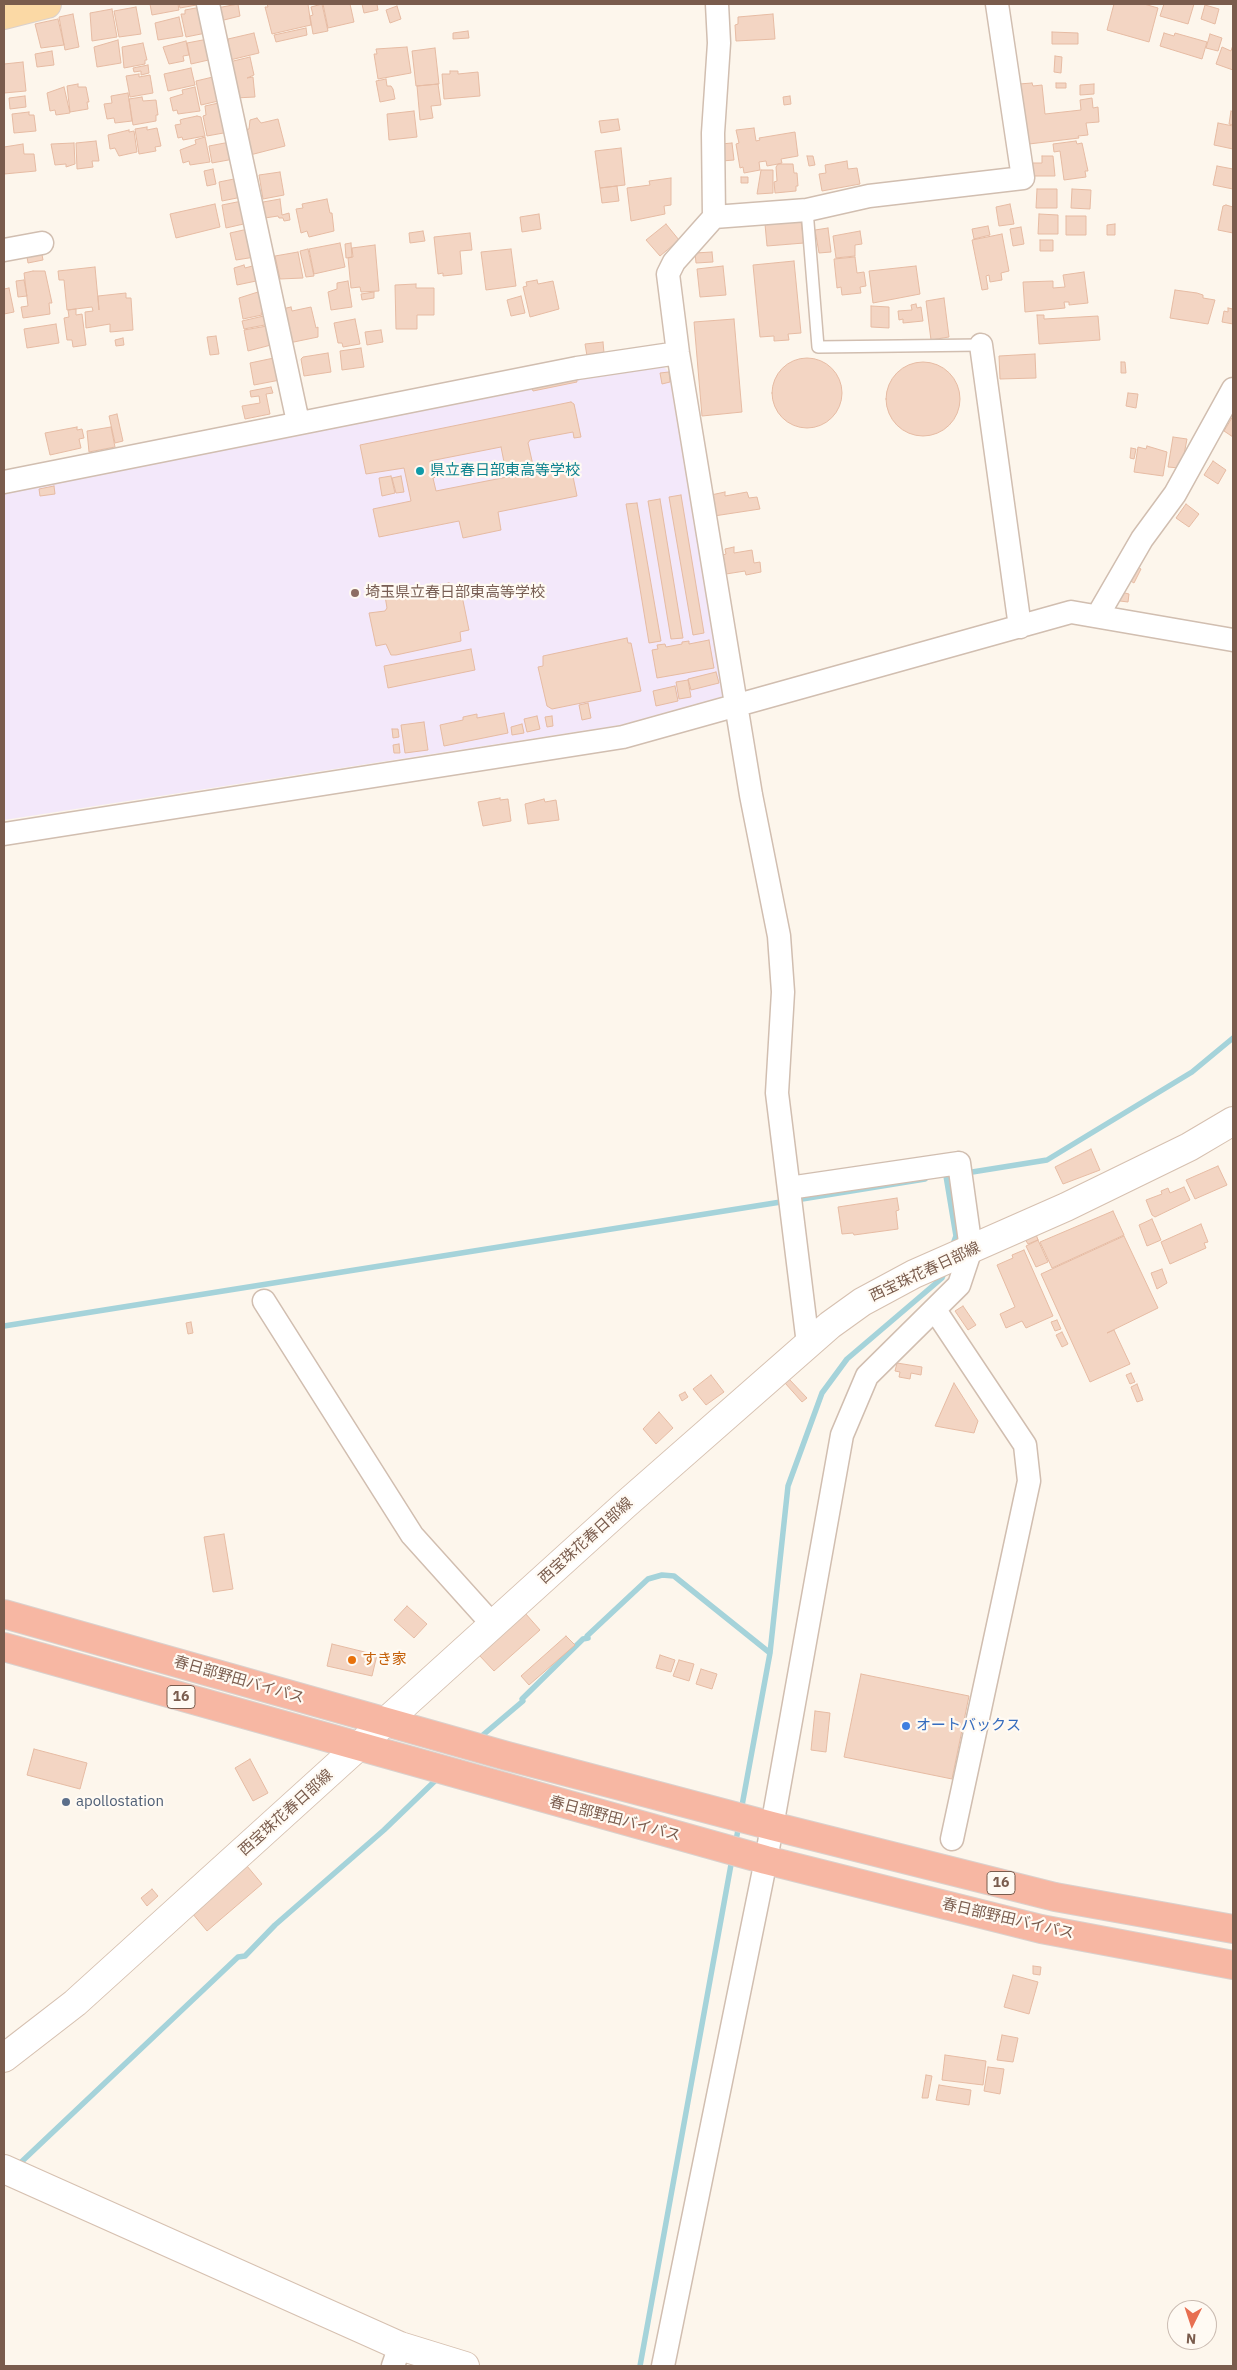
<!DOCTYPE html>
<html>
<head>
<meta charset="utf-8">
<style>
	body { margin:0 }
	#map { position:relative; width:1237px; height:2370px; overflow:hidden; background:#fdf6ec; font-family:"IBM Plex Sans",sans-serif }
	canvas { display:block }
	.frame { position:absolute; inset:0; border:5px solid #7a5c4d; pointer-events:none }
	.north { position:absolute; left:1167px; top:2300px; width:50px; height:50px; box-sizing:border-box; background:#fffaf3; border:1px solid #cabbb1; border-radius:50%; rotate:184deg; font-size:14px; font-weight:700; line-height:20px; text-align:center; color:#7a5c4d }
	.north::after { content:''; display:block; margin:auto; width:18px; height:22px; background:#e76f51; clip-path:polygon(50% 0,100% 100%,50% 72%,0 100%) }
</style>
</head>
<body>
<div id="map">
<canvas width="1237" height="2370"></canvas>
<div class="frame"></div>
<div class="north">N</div>
</div>
<script>
const g = document.querySelector('canvas').getContext('2d');
g.lineJoin = 'round';
function paint(path, color) { g.fillStyle = color; g.fill(path, 'evenodd'); }
const shape = rows => new Path2D(rows.map(r => 'M' + r).join(''));
function trace(path, color, width, dash) { g.strokeStyle = color; g.lineWidth = width; g.lineCap = dash ? 'butt' : 'round'; g.setLineDash(dash || []); g.stroke(path); }
function label(font, color, halo, rows, align = 'center') {
  g.font = font + ' "IBM Plex Sans","Noto Sans JP",sans-serif'; g.lineWidth = 4.5; g.setLineDash([]); g.textBaseline = 'middle'; g.strokeStyle = halo; g.fillStyle = color; for (const [text, x, y, turn = 0] of rows) {
    g.save(); g.translate(x, y); g.rotate((+turn || 0) * Math.PI / 180); g.textAlign = isNaN(turn) ? turn : align; if (halo) g.strokeText(text, 0, 0); g.fillText(text, 0, 0); g.restore();
  }
}
const education = shape([
	[661,364,671,374,724,696,620,725,4,820,4,490,432,406]
]);
const stream = shape([
	[966,1173,1047,1160,1192,1072,1233,1038],
	[946,1176,956,1236,952,1247],
	[796,1200,925,1179],
	[4,1326,787,1201],
	[477,1740,523,1701,522,1699,583,1639,588,1638,587,1636,648,1579,662,1575,674,1576,770,1653],
	[741,1811,770,1653,788,1486,822,1393,847,1359,942,1278,945,1270],
	[735,1845,739,1825],
	[16,2167,238,1957,245,1956,275,1925,384,1830,438,1778],
	[640,2366,732,1859]
]);
const building = shape([
	[150,4,178,4,179,10,152,15,150,4],
	[179,4,202,4,180,8,179,4],
	[238,4,240,16,220,21,217,8,238,4],
	[267,4,308,4,311,25,272,34,265,7,268,7,267,4],
	[322,4,328,31,313,34,310,16,313,15,311,7,322,4],
	[323,4,350,4,354,22,328,28,323,4],
	[362,4,377,4,378,10,364,13,362,4],
	[1114,4,1144,4,1158,8,1149,42,1107,30,1114,4],
	[1164,4,1194,4,1188,24,1160,16,1164,4],
	[1205,5,1219,9,1215,24,1201,19,1205,5],
	[397,6,401,19,390,23,386,10,397,6],
	[136,7,141,34,119,37,114,11,136,7],
	[201,7,206,33,186,37,181,14,185,14,185,10,201,7],
	[112,9,117,37,92,41,90,13,112,9],
	[73,14,79,47,65,50,59,17,73,14],
	[773,14,775,39,736,41,735,25,738,24,738,17,773,14],
	[179,17,183,36,158,40,155,23,179,17],
	[58,19,64,45,41,48,35,24,58,19],
	[306,28,307,35,276,42,274,35,306,28],
	[468,31,469,38,453,39,453,33,468,31],
	[1052,32,1078,33,1078,44,1052,44,1052,32],
	[254,33,259,53,230,60,228,39,254,33],
	[1164,33,1174,36,1175,33,1207,42,1202,59,1160,46,1164,33],
	[1210,34,1222,38,1218,51,1206,48,1210,34],
	[208,39,213,59,191,64,187,43,208,39],
	[118,40,121,63,97,67,94,47,118,40],
	[186,41,189,55,183,56,184,61,169,64,163,47,186,41],
	[143,43,147,60,145,60,145,64,124,68,122,47,143,43],
	[1233,45,1233,70,1216,64,1222,47,1231,51,1233,45],
	[407,47,411,73,378,79,374,54,377,54,376,49,407,47],
	[435,48,439,84,416,86,412,51,435,48],
	[52,51,54,65,37,67,35,54,52,51],
	[1055,56,1062,57,1061,73,1054,72,1055,56],
	[250,57,254,75,247,78,253,77,255,97,235,98,229,62,250,57],
	[23,62,26,91,4,93,4,64,23,62],
	[148,65,149,73,141,75,141,71,134,72,133,68,148,65],
	[191,68,195,85,168,91,164,74,191,68],
	[450,71,458,71,458,74,478,72,480,96,444,99,442,74,450,74,450,71],
	[139,74,139,77,150,75,153,93,130,97,126,76,139,74],
	[217,76,223,100,201,105,196,81,217,76],
	[386,79,387,86,391,86,393,89,395,99,380,102,376,81,386,79],
	[1032,83,1033,86,1042,85,1045,114,1081,110,1080,100,1092,98,1093,108,1098,107,1099,122,1086,123,1088,135,1078,136,1079,138,1029,144,1027,127,1023,128,1019,84,1032,83],
	[1056,83,1066,83,1066,88,1056,88,1056,83],
	[78,84,78,87,86,87,89,102,87,102,88,109,70,112,67,86,78,84],
	[438,84,441,105,431,106,433,118,420,120,417,86,438,84],
	[1094,84,1094,94,1080,95,1080,85,1094,84],
	[64,87,70,113,56,115,55,110,50,111,47,93,64,87],
	[195,87,200,111,178,114,177,110,173,111,170,98,183,94,182,90,195,87],
	[128,93,132,121,115,123,114,118,107,119,104,104,112,103,111,96,128,93],
	[25,96,26,107,10,109,9,98,25,96],
	[790,96,791,104,784,105,783,97,790,96],
	[142,97,143,101,156,100,158,115,156,115,156,121,133,125,129,99,142,97],
	[223,102,229,132,207,136,203,116,206,115,205,106,223,102],
	[414,111,417,137,389,140,387,114,414,111],
	[1231,111,1233,112,1233,125,1229,124,1231,111],
	[29,112,29,115,34,115,36,131,14,133,12,114,29,112],
	[197,116,201,117,205,136,183,140,182,137,178,138,175,125,181,124,180,120,183,119,197,116],
	[257,118,261,123,278,119,285,146,250,155,245,130,249,129,250,120,257,118],
	[618,119,620,130,601,133,599,121,618,119],
	[1218,123,1233,126,1233,149,1214,145,1218,123],
	[147,127,147,130,157,128,161,146,155,147,156,151,139,154,135,129,147,127],
	[754,128,756,141,760,140,759,138,795,132,798,156,781,159,782,163,778,164,793,164,794,173,797,173,798,186,796,186,796,191,775,193,774,182,777,181,776,167,778,164,767,166,766,161,759,162,760,170,744,173,743,167,740,168,736,144,739,143,736,130,754,128],
	[129,130,129,132,134,131,137,152,119,156,115,148,110,149,108,135,129,130],
	[205,137,210,162,190,165,189,161,183,163,180,150,196,144,195,140,205,137],
	[96,141,99,161,92,161,93,167,77,169,76,143,96,141],
	[1076,141,1077,144,1082,143,1088,171,1085,171,1086,177,1064,180,1060,151,1054,152,1053,144,1076,141],
	[230,142,234,159,212,163,209,146,230,142],
	[74,143,75,164,66,167,66,164,55,165,51,144,74,143],
	[732,143,734,160,722,161,721,144,732,143],
	[23,144,24,154,34,154,36,171,4,174,4,147,23,144],
	[621,148,625,185,600,188,595,151,621,148],
	[807,156,813,156,815,165,809,166,807,156],
	[1042,156,1053,156,1055,176,1031,176,1030,163,1042,163,1042,156],
	[847,161,848,169,857,168,860,184,822,191,819,174,826,173,825,165,847,161],
	[1217,166,1233,169,1233,189,1213,185,1217,166],
	[213,169,216,184,207,186,204,171,213,169],
	[761,170,773,170,773,193,757,194,761,170],
	[280,172,284,195,263,199,259,175,280,172],
	[741,177,748,177,748,183,741,183,741,177],
	[239,178,242,197,222,201,219,182,239,178],
	[671,178,671,205,664,206,665,214,631,221,627,188,650,185,649,181,671,178],
	[617,186,619,201,602,203,600,188,617,186],
	[1037,189,1057,189,1057,208,1036,208,1037,189],
	[1072,189,1091,190,1090,209,1071,208,1072,189],
	[280,199,282,215,289,213,290,220,284,221,283,218,279,218,278,216,265,218,263,202,280,199],
	[327,199,330,213,332,213,334,231,309,237,307,231,301,233,296,209,303,208,302,204,327,199],
	[242,201,248,223,226,228,222,205,242,201],
	[215,204,220,227,176,238,170,214,215,204],
	[1010,204,1014,224,999,226,996,207,1010,204],
	[1226,205,1233,207,1233,233,1218,230,1223,206,1226,205],
	[539,214,541,229,522,232,520,217,539,214],
	[1039,214,1058,215,1058,234,1038,234,1039,214],
	[1066,216,1086,216,1086,235,1066,235,1066,216],
	[801,221,804,243,767,246,765,224,801,221],
	[666,224,679,240,660,256,646,240,666,224],
	[1115,224,1115,235,1107,235,1107,225,1115,224],
	[988,226,990,235,974,239,972,229,988,226],
	[1021,227,1024,244,1013,246,1010,229,1021,227],
	[828,228,831,252,819,253,815,230,828,228],
	[248,229,255,257,236,260,230,233,248,229],
	[423,231,425,241,410,243,409,233,423,231],
	[860,231,862,244,855,245,855,256,836,258,833,236,860,231],
	[470,233,472,250,460,251,462,274,443,276,443,273,438,274,434,237,470,233],
	[1002,234,1009,271,1001,273,1002,280,990,282,989,275,986,276,988,289,982,290,972,240,1002,234],
	[1040,240,1053,240,1053,251,1040,251,1040,240],
	[340,243,345,267,314,274,309,249,340,243],
	[351,243,352,257,346,258,345,244,351,243],
	[375,245,379,291,361,292,360,287,351,288,348,258,353,257,352,248,375,245],
	[41,249,43,260,28,263,26,251,41,249],
	[308,249,314,276,306,277,300,251,308,249],
	[511,249,516,286,486,290,481,252,511,249],
	[298,252,303,278,280,279,275,256,298,252],
	[712,252,713,262,696,263,695,253,712,252],
	[855,257,857,273,864,272,866,286,860,287,861,293,842,295,841,287,837,288,834,259,855,257],
	[794,261,801,333,788,334,789,340,774,341,774,336,760,337,753,265,794,261],
	[244,265,245,268,256,265,261,280,237,285,234,268,244,265],
	[723,266,726,295,700,297,697,269,723,266],
	[916,266,920,294,873,303,869,271,916,266],
	[95,267,99,310,98,296,126,293,126,298,131,298,133,330,110,332,110,324,86,328,85,312,93,311,92,307,67,310,64,280,59,280,58,271,95,267],
	[33,271,45,271,52,303,49,303,50,314,23,318,21,307,28,306,24,273,33,271],
	[1084,272,1088,303,1069,305,1069,302,1064,302,1065,308,1025,312,1023,282,1053,281,1053,288,1065,287,1063,275,1084,272],
	[24,280,27,296,18,297,16,281,24,280],
	[537,280,538,284,553,281,559,309,530,317,523,287,527,286,526,282,537,280],
	[348,281,352,307,331,310,328,292,337,289,337,283,348,281],
	[416,284,416,288,434,288,434,315,417,315,417,329,396,329,395,285,416,284],
	[9,288,14,312,4,314,4,289,9,288],
	[1175,290,1197,293,1203,295,1203,298,1215,300,1208,324,1170,318,1175,290],
	[258,292,262,293,266,312,261,313,262,315,243,319,239,298,258,292],
	[374,292,374,298,362,300,361,294,374,292],
	[521,296,525,313,511,316,507,300,521,296],
	[944,298,949,337,931,340,926,301,944,298],
	[916,304,917,308,921,307,923,321,903,323,903,319,899,320,898,311,912,310,911,305,916,304],
	[871,306,889,307,889,328,871,327,871,306],
	[291,307,292,311,311,307,316,328,318,327,318,337,289,343,282,309,291,307],
	[1228,308,1233,309,1233,324,1222,322,1224,311,1228,312,1228,308],
	[76,309,76,315,82,314,86,345,73,347,72,340,67,340,64,318,69,317,68,310,76,309],
	[268,315,270,324,244,329,242,321,268,315],
	[1037,315,1044,315,1044,319,1098,316,1100,340,1039,344,1037,315],
	[355,319,360,344,343,347,342,343,338,343,334,323,355,319],
	[734,319,742,412,702,416,694,322,734,319],
	[56,324,59,343,27,348,24,329,56,324],
	[267,326,271,345,248,351,244,330,267,326],
	[381,330,383,342,367,345,365,332,381,330],
	[216,336,219,354,210,355,207,337,216,336],
	[123,338,124,345,116,346,115,340,123,338],
	[603,342,604,353,587,356,585,344,603,342],
	[361,348,364,367,342,370,340,351,361,348],
	[328,353,331,372,304,376,301,359,303,357,328,353],
	[1035,354,1036,378,1000,379,999,356,1035,354],
	'772 393a35 35 0 1 1 70 0a35 35 0 1 1-70 0Z',
	[274,358,280,380,254,385,250,363,274,358],
	[1121,362,1125,362,1126,373,1121,373,1121,362],
	'886 399a37 37 0 1 1 74 0a37 37 0 1 1-74 0Z',
	[669,372,670,382,662,384,660,373,669,372],
	[576,377,577,382,533,391,531,386,576,377],
	[271,387,273,393,266,394,270,414,245,419,242,406,260,403,259,396,251,397,250,391,271,387],
	[1128,393,1138,394,1136,408,1126,406,1128,393],
	[571,402,574,404,581,437,574,438,573,432,530,440,528,443,535,474,571,467,577,496,498,512,501,530,463,538,459,521,379,537,373,509,411,501,404,468,366,474,360,445,571,402],
	[501,447,507,477,436,491,433,478,436,477,430,461,501,447],
	[117,414,123,441,115,443,109,416,117,414],
	[1233,416,1233,437,1224,431,1233,416],
	[77,427,77,430,82,429,84,438,79,439,81,448,50,455,45,433,77,427],
	[111,427,115,447,89,452,87,431,111,427],
	[1173,437,1187,439,1183,460,1179,468,1168,467,1173,437],
	[1147,446,1167,452,1163,476,1134,472,1138,447,1146,449,1147,446],
	[1131,448,1136,449,1134,459,1130,458,1131,448],
	[1213,461,1226,470,1218,484,1204,475,1213,461],
	[391,476,395,493,382,496,379,478,391,476],
	[401,476,404,492,396,493,392,478,401,476],
	[54,486,55,494,40,496,39,489,54,486],
	[725,492,725,496,747,492,749,498,757,497,760,509,714,516,711,495,725,492],
	[681,495,704,633,693,635,669,497,681,495],
	[660,499,683,638,671,639,648,501,660,499],
	[637,503,661,641,649,643,626,504,637,503],
	[1186,504,1199,514,1189,527,1176,518,1186,504],
	[734,547,734,553,752,550,754,563,760,562,761,572,746,575,745,571,726,574,723,555,726,554,725,549,734,547],
	[1136,566,1141,569,1134,583,1129,580,1136,566],
	[449,583,461,591,469,630,460,632,461,641,396,655,391,655,386,644,376,646,369,613,385,611,387,608,385,596,449,583],
	[1121,592,1129,594,1128,602,1120,601,1121,592],
	[627,638,628,643,631,643,641,691,552,709,547,706,538,667,543,666,543,656,627,638],
	[709,640,714,668,657,678,652,650,658,649,657,645,665,644,666,647,682,644,682,642,689,641,689,644,709,640],
	[471,649,475,670,388,688,384,666,471,649],
	[716,672,719,683,691,690,688,679,716,672],
	[688,680,691,697,679,699,676,682,688,680],
	[675,686,678,701,656,706,653,691,675,686],
	[588,703,591,718,582,720,579,705,588,703],
	[504,713,508,733,444,746,440,725,463,720,463,717,477,714,477,718,504,713],
	[537,716,540,729,527,732,524,719,537,716],
	[552,716,553,726,547,727,545,717,552,716],
	[424,722,428,750,405,753,401,725,424,722],
	[522,724,524,733,512,735,511,727,522,724],
	[392,729,398,729,399,737,393,738,392,729],
	[399,744,400,753,394,753,393,745,399,744],
	[500,798,500,800,508,799,511,821,483,826,478,802,500,798],
	[544,799,545,802,556,800,559,820,528,824,525,804,544,799],
	[1091,1149,1100,1170,1063,1184,1055,1167,1091,1149],
	[1218,1166,1227,1185,1195,1199,1186,1180,1218,1166],
	[1184,1187,1190,1200,1155,1217,1152,1215,1146,1200,1162,1194,1161,1191,1168,1188,1170,1193,1184,1187],
	[897,1198,899,1210,896,1211,898,1229,854,1235,853,1233,842,1234,838,1207,897,1198],
	[1113,1211,1124,1235,1052,1268,1040,1242,1113,1211],
	[1152,1219,1161,1240,1147,1246,1139,1225,1152,1219],
	[1201,1224,1208,1242,1204,1243,1206,1248,1170,1264,1161,1242,1201,1224],
	[1036,1234,1038,1240,1028,1244,1025,1239,1036,1234],
	[1124,1236,1158,1308,1107,1333,1114,1330,1130,1364,1090,1382,1041,1274,1124,1236],
	[1038,1240,1048,1262,1036,1267,1026,1246,1038,1240],
	[1024,1250,1053,1316,1026,1328,1022,1321,1006,1328,1000,1314,1015,1307,997,1265,1013,1258,1012,1255,1024,1250],
	[1162,1269,1167,1283,1157,1289,1151,1273,1162,1269],
	[963,1306,976,1325,968,1330,955,1311,963,1306],
	[1057,1320,1061,1329,1055,1331,1051,1322,1057,1320],
	[191,1322,193,1333,188,1334,186,1323,191,1322],
	[1062,1332,1068,1344,1062,1347,1056,1335,1062,1332],
	[897,1363,922,1367,921,1375,911,1373,910,1379,899,1377,900,1372,895,1371,897,1363],
	[1131,1373,1135,1382,1130,1384,1126,1375,1131,1373],
	[711,1375,724,1392,706,1405,693,1389,711,1375],
	[789,1379,807,1398,802,1402,785,1383,789,1379],
	[954,1383,978,1421,974,1433,935,1426,954,1383],
	[1137,1384,1143,1400,1137,1402,1131,1387,1137,1384],
	[685,1392,688,1397,682,1401,679,1395,685,1392],
	[659,1412,673,1428,656,1444,643,1429,659,1412],
	[224,1534,233,1589,213,1592,204,1537,224,1534],
	[407,1606,427,1624,414,1638,394,1620,407,1606],
	[525,1613,540,1630,494,1671,479,1655,525,1613],
	[566,1636,575,1645,529,1685,521,1676,566,1636],
	[332,1644,377,1655,372,1676,327,1666,332,1644],
	[660,1655,675,1660,671,1672,656,1668,660,1655],
	[679,1660,694,1664,689,1681,673,1676,679,1660],
	[701,1669,717,1674,712,1689,696,1684,701,1669],
	[861,1674,969,1696,952,1779,844,1757,861,1674],
	[815,1711,830,1713,826,1752,811,1750,815,1711],
	[34,1749,87,1763,80,1789,27,1775,34,1749],
	[250,1759,268,1793,253,1801,235,1768,250,1759],
	[247,1866,262,1884,207,1931,192,1913,247,1866],
	[152,1889,158,1896,147,1906,141,1898,152,1889],
	[1033,1966,1041,1967,1040,1975,1033,1974,1033,1966],
	[1013,1975,1038,1982,1029,2014,1004,2007,1013,1975],
	[1002,2035,1018,2038,1013,2062,997,2060,1002,2035],
	[945,2055,986,2061,983,2085,942,2080,945,2055],
	[988,2067,1004,2069,1000,2094,984,2091,988,2067],
	[926,2075,932,2076,928,2098,922,2098,926,2075],
	[939,2085,971,2090,969,2105,936,2100,939,2085]
]);
const lane = shape([
	[807,210,818,347,981,345]
]);
const street = shape([
	[208,4,298,422],
	[717,4,719,43,713,133,714,217,674,262,668,274,678,353,751,795,779,936,783,992,777,1093,808,1344],
	[714,217,807,210,869,196,1023,178,997,4],
	[4,250,42,243],
	[981,345,1020,627],
	[4,482,577,368,678,353],
	[1098,615,1142,539,1175,494,1233,389],
	[4,834,623,737,1071,612,1233,640],
	[264,1301,412,1535,493,1625],
	[935,1310,1025,1445,1029,1481,952,1839],
	[393,2366,400,2346],
	[663,2366,766,1860,842,1435,867,1376,959,1285,971,1249,959,1163,789,1188]
]);
const secondary = shape([
	[4,2058,75,2003,626,1504,830,1325,862,1302,914,1274,1066,1207,1189,1147,1233,1121],
	[4,2169,400,2346,465,2366]
]);
const primary = shape([
	[4,15,47,4]
]);
const highway = shape([
	[4,1614,507,1756,772,1826,1055,1897,1233,1929],
	[4,1647,766,1860,1041,1929,1233,1965]
]);
const markers = [
	[420,471,5,"#0f9aa8"],
	[355,593,5,"#8d6e63"],
	[352,1660,5,"#e8710a"],
	[906,1726,5,"#3f7fe0"],
	[66,1802,5,"#5c6f8a"]
];
const shields = [
	[181,1697,28],
	[1001,1883,28]
];
const shieldNames = [
	["16",181,1697],
	["16",1001,1883]
];
const cultureNames = [
	["県立春日部東高等学校",430,471]
];
const educationNames = [
	["埼玉県立春日部東高等学校",365,593]
];
const streetNames = [
	["西宝珠花春日部線",925,1272,-25],
	["西宝珠花春日部線",586,1541,-42],
	["春日部野田バイパス",239,1680,16],
	["西宝珠花春日部線",286,1813,-42],
	["春日部野田バイパス",615,1819,15],
	["春日部野田バイパス",1008,1919,13]
];
const foodNames = [
	["すき家",362,1660]
];
const shopNames = [
	["オートバックス",916,1726]
];
const serviceNames = [
	["apollostation",76,1802]
];
paint(education, '#f3e8fa');
trace(stream, '#a5d3da', 5.5);
paint(building, '#f3d5c3');
trace(building, '#e6bba3', 1);
trace(lane, '#d1beb0', 14);
trace(street, '#d1beb0', 25);
trace(secondary, '#d6c0b0', 30);
trace(primary, '#dad1cd', 30);
trace(highway, '#dad1cd', 30);
trace(lane, '#fff', 11);
trace(street, '#fff', 22);
trace(secondary, '#fff', 28);
trace(primary, '#fbd9a5', 28);
trace(highway, '#f7b7a3', 28);
for (const [x, y, r, color] of markers) { const dot = new Path2D(); dot.arc(x, y, r, 0, 2 * Math.PI); g.fillStyle = color; g.fill(dot); trace(dot, '#fffaf3', 2); }
for (const [x, y, w] of shields) { const box = new Path2D(); box.roundRect(x - w / 2, y - 11.5, w, 23, 4); g.fillStyle = '#fffaf3'; g.fill(box); trace(box, '#7a5c4d', 1); }
label('bold 14px', '#7a5c4d', null, shieldNames);
label('15px', '#0d838f', '#fffaf3', cultureNames, 'left');
label('15px', '#785e54', '#fffaf3', educationNames, 'left');
label('15px', '#7a5c4d', '#fffaf3', streetNames);
label('15px', '#c56008', '#fffaf3', foodNames, 'left');
label('15px', '#366cbe', '#fffaf3', shopNames, 'left');
label('15px', '#4e5e75', '#fffaf3', serviceNames, 'left');
</script>
</body>
</html>
